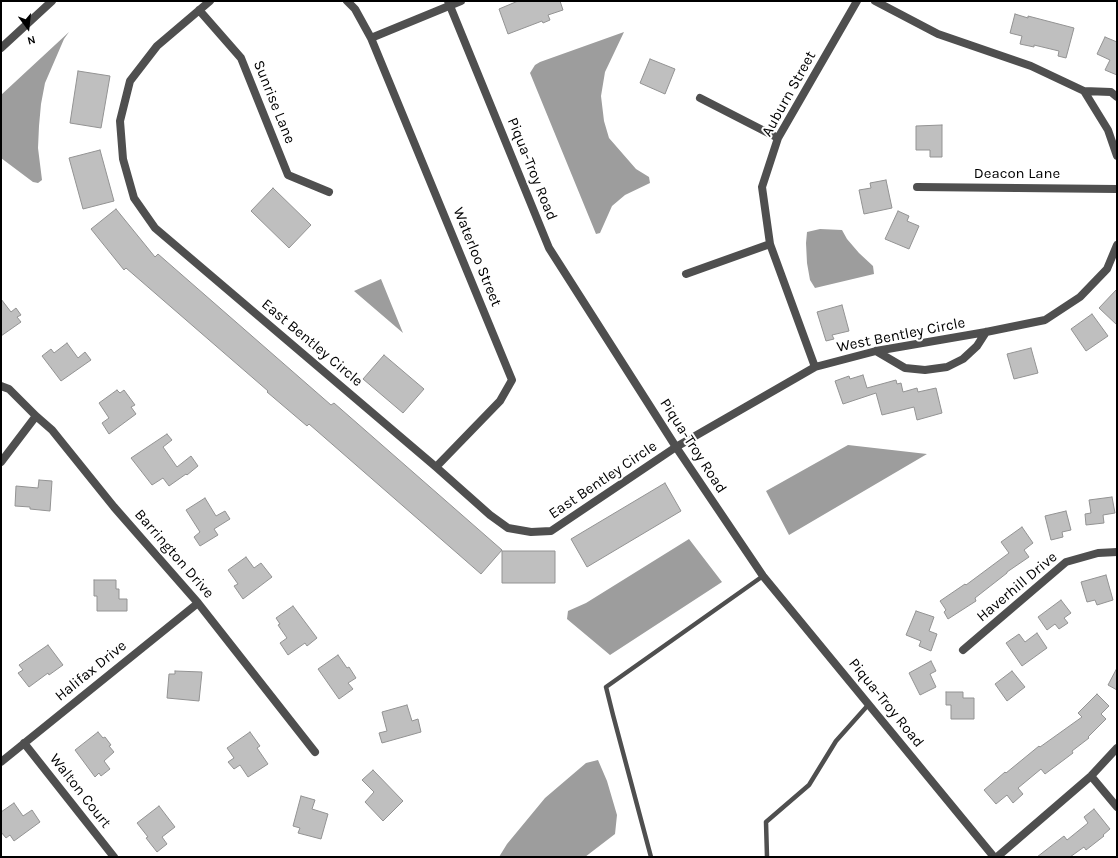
<!DOCTYPE html>
<html>
<head>
<meta charset="utf-8">
<style>
	body { margin:0 }
	#map { position:relative; width:1118px; height:858px; overflow:hidden; background:#fff; font-family:Karla,sans-serif }
	canvas { display:block }
	.frame { position:absolute; inset:0; border:2px solid #000; pointer-events:none }
	.north { position:absolute; left:8px; top:8px; width:40px; height:40px; -webkit-text-stroke:3px #fff; paint-order:stroke; rotate:165deg; font-size:11px; font-weight:700; line-height:16px; text-align:center; color:#000 }
	.north::after { content:''; display:block; margin:auto; width:14px; height:18px; background:#000; clip-path:polygon(50% 0,100% 100%,50% 72%,0 100%) }
</style>
</head>
<body>
<div id="map">
<canvas width="1118" height="858"></canvas>
<div class="frame"></div>
<div class="north">N</div>
</div>
<script>
const g = document.querySelector('canvas').getContext('2d');
g.lineJoin = 'round';
function paint(path, color) { g.fillStyle = color; g.fill(path, 'evenodd'); }
const shape = rows => new Path2D(rows.map(r => 'M' + r).join(''));
function trace(path, color, width, dash) { g.strokeStyle = color; g.lineWidth = width; g.lineCap = dash ? 'butt' : 'round'; g.setLineDash(dash || []); g.stroke(path); }
function label(font, color, halo, rows, align = 'center') {
  g.font = font + ' Karla,sans-serif'; g.lineWidth = 4; g.setLineDash([]); g.textBaseline = 'middle'; g.strokeStyle = halo; g.fillStyle = color; for (const [text, x, y, turn = 0] of rows) {
    g.save(); g.translate(x, y); g.rotate((+turn || 0) * Math.PI / 180); g.textAlign = isNaN(turn) ? turn : align; if (halo) g.strokeText(text, 0, 0); g.fillText(text, 0, 0); g.restore();
  }
}
const water = shape([
	[69,32,64,39,45,83,41,104,39,126,38,148,42,180,38,183,33,182,1,158,1,95],
	[624,32,605,72,601,96,604,121,609,138,636,169,649,177,650,183,625,195,612,206,600,233,596,234,530,73,535,65,540,62],
	[820,229,842,230,847,239,859,253,873,266,874,274,815,288,810,280,807,263,806,243,807,232],
	[381,279,403,333,354,291],
	[848,445,927,454,789,535,766,491],
	[689,539,722,582,610,655,567,619,568,611,586,603],
	[598,760,607,781,617,815,615,834,585,857,499,857,507,844,545,798,586,763]
]);
const building = shape([
	[518,1,560,1,563,10,548,15,550,20,543,23,542,21,508,34,499,9,518,1],
	[1015,14,1028,18,1028,16,1074,28,1066,58,1058,56,1059,51,1034,45,1034,47,1020,44,1022,36,1010,33,1015,14],
	[1105,37,1117,42,1117,75,1105,70,1110,60,1097,54,1105,37],
	[650,59,675,69,665,94,640,83,650,59],
	[78,71,110,76,101,128,70,123,78,71],
	[942,125,942,157,930,157,930,150,916,150,916,126,942,125],
	[100,150,114,201,83,209,69,158,100,150],
	[886,180,892,208,864,214,859,190,871,188,870,183,886,180],
	[273,188,311,225,289,248,251,211,273,188],
	[116,209,155,257,158,254,331,405,334,403,502,550,481,574,309,424,307,426,267,392,268,391,126,268,124,270,91,229,116,209],
	[898,211,909,216,907,221,919,226,909,249,885,239,898,211],
	[1117,289,1117,325,1099,308,1117,289],
	[1,299,11,312,16,308,21,315,17,317,21,322,1,336,1,299],
	[842,305,849,331,832,335,834,339,826,341,817,312,842,305],
	[1092,314,1108,336,1086,351,1071,329,1092,314],
	[67,343,78,358,85,352,91,360,61,381,42,356,51,349,54,353,67,343],
	[1031,348,1038,373,1014,379,1007,354,1031,348],
	[384,355,424,389,403,413,363,379,384,355],
	[863,375,867,388,896,380,897,384,901,383,903,392,917,388,918,392,936,388,942,413,917,420,914,407,882,415,876,393,843,404,835,381,849,376,850,379,863,375],
	[117,390,120,393,124,390,135,405,131,407,136,414,109,434,102,423,109,418,99,403,117,390],
	[167,434,172,440,163,447,177,467,191,456,198,466,187,475,186,474,169,486,163,478,152,485,131,458,167,434],
	[39,480,52,481,50,511,30,509,30,507,15,506,16,486,38,488,39,480],
	[665,483,681,511,587,567,571,539,665,483],
	[1112,497,1115,513,1103,515,1104,523,1086,525,1085,514,1091,513,1089,500,1112,497],
	[205,498,216,516,225,511,230,519,214,529,218,535,200,546,194,537,200,532,186,510,205,498],
	[1066,511,1071,530,1062,532,1063,537,1051,540,1045,516,1066,511],
	[1022,527,1033,543,1024,550,1029,557,1007,572,1007,573,975,598,976,601,948,619,944,612,946,610,940,601,965,584,966,585,1009,553,1001,542,1022,527],
	[502,551,555,551,555,583,502,583,502,551],
	[246,557,254,568,261,563,272,577,243,599,234,586,238,584,228,570,246,557],
	[1106,575,1113,600,1097,605,1095,600,1087,602,1081,582,1106,575],
	[94,580,116,580,116,589,119,589,119,599,127,599,127,611,97,611,97,596,94,596,94,580],
	[1061,600,1071,613,1064,618,1068,623,1059,629,1055,624,1047,630,1038,617,1061,600],
	[293,606,317,638,307,646,305,643,288,655,280,643,287,638,278,625,280,624,276,618,293,606],
	[916,611,934,617,929,631,937,634,931,651,919,646,921,641,906,635,916,611],
	[1037,633,1047,648,1022,666,1006,643,1019,634,1025,642,1037,633],
	[48,645,63,665,49,675,48,673,29,687,18,673,23,670,19,665,48,645],
	[338,655,347,668,349,667,356,678,348,683,353,689,339,699,318,669,338,655],
	[931,661,936,671,930,674,936,687,920,695,909,673,931,661],
	[1117,668,1117,690,1108,685,1117,668],
	[175,671,202,672,199,701,167,698,169,674,175,674,175,671],
	[1012,671,1025,687,1007,701,995,684,1012,671],
	[946,692,963,692,963,698,974,698,974,719,951,719,951,705,946,705,946,692],
	[1097,694,1109,706,1101,714,1106,719,1088,737,1089,738,1072,751,1073,753,1045,774,1041,769,1018,788,1023,794,1013,803,1007,795,996,804,984,790,1005,772,1006,773,1039,746,1040,747,1082,717,1078,713,1097,694],
	[407,705,412,721,418,719,421,732,382,743,379,733,387,731,382,712,407,705],
	[98,732,103,738,105,737,111,745,109,746,114,752,104,761,110,769,101,776,99,773,95,777,75,750,98,732],
	[250,732,260,746,257,748,268,764,248,777,240,765,234,769,228,762,234,758,227,748,250,732],
	[373,770,403,801,383,821,365,802,374,792,362,780,373,770],
	[301,796,315,800,312,809,328,814,321,839,298,833,300,828,293,826,301,796],
	[14,803,23,816,32,810,40,822,14,841,10,835,6,838,1,832,1,812,14,803],
	[159,806,175,827,162,837,167,844,157,852,146,838,148,837,137,823,159,806],
	[1094,809,1110,829,1103,835,1104,836,1086,850,1084,847,1070,857,1037,857,1064,836,1067,840,1088,823,1084,817,1094,809]
]);
const service = shape([
	[651,857,613,715,606,687,763,576],
	[767,857,766,822,809,785,836,741,869,704]
]);
const minor = shape([
	[210,1,157,46,130,81,120,121,123,159,134,198,155,228,436,467,490,515,508,528,531,532,551,531,676,447,815,367,876,351,986,332,1045,320,1080,297,1107,269,1117,245],
	[347,1,355,9,371,38,461,1],
	[875,1,938,34,1031,66,1084,91,1108,130,1117,156],
	[199,10,241,58,288,175,329,192],
	[371,38,512,380,500,401,436,467],
	[1084,91,1111,92,1117,97],
	[700,98,778,138],
	[917,187,1117,189],
	[686,274,770,244],
	[876,351,905,368,925,370,947,367,963,359,977,346,986,332],
	[815,367,770,244,762,187,778,138,857,1],
	[1,386,9,389,36,416,52,430,114,507,198,603,315,752],
	[1,462,36,416],
	[963,650,1066,562,1098,553,1117,552],
	[24,743,114,857],
	[1,762,198,603],
	[1091,776,1117,807],
	[997,857,1091,776,1117,748]
]);
const tertiary = shape([
	[448,1,549,248,676,447,763,576,994,857],
	[1,48,52,1]
]);
const streetNames = [
	["Auburn Street",789,94,-61],
	["Sunrise Lane",274,102,68],
	["Piqua-Troy Road",532,169,68],
	["Deacon Lane",1017,174],
	["Waterloo Street",477,257,68],
	["West Bentley Circle",901,335,-11],
	["East Bentley Circle",312,343,40],
	["Piqua-Troy Road",693,446,57],
	["East Bentley Circle",603,480,-34],
	["Barrington Drive",174,554,49],
	["Haverhill Drive",1017,587,-40],
	["Halifax Drive",91,671,-39],
	["Piqua-Troy Road",886,703,51],
	["Walton Court",80,791,52]
];
paint(water, '#9d9d9d');
paint(building, '#bfbfbf');
trace(building, '#939393', 1);
trace(service, '#4f4f4f', 4.5);
trace(minor, '#4f4f4f', 8);
trace(tertiary, '#4f4f4f', 8);
label('15px', '#000', '#fff', streetNames);
</script>
</body>
</html>
